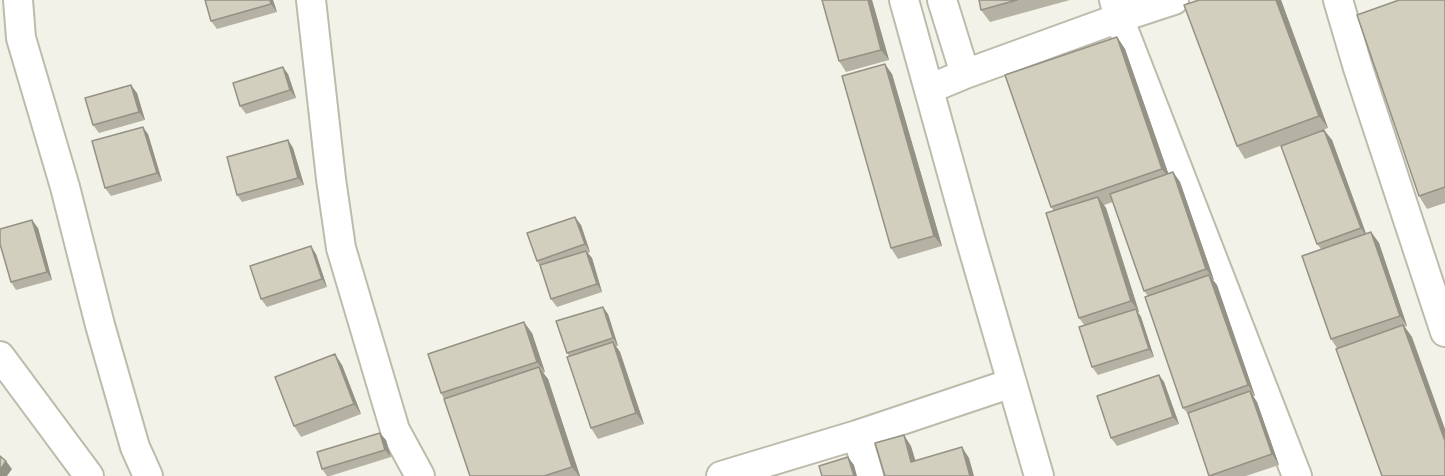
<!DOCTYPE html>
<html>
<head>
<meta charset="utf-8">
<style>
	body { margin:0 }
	canvas { display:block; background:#f3f2e8 }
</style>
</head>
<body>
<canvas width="1445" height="476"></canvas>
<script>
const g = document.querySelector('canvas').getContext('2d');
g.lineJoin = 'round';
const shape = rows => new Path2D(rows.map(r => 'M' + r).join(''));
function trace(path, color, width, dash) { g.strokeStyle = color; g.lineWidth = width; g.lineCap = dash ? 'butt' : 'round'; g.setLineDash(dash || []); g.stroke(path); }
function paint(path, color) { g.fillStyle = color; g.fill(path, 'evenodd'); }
const street = shape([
	[18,0,21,38,65,187,100,325,135,447,148,476],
	[311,0,331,179,341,248,395,430,420,476],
	[904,0,970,238,1039,476],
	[942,0,965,74],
	[1114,0,1119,18,1297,476],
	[1338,0,1358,68,1445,332],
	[929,89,965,74,1119,18,1174,0],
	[0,356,89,476],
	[857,435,869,476],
	[721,476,857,435,1012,383]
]);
const wall = shape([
	[273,0,277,12,217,29,211,21],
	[822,0,872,0,889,60,846,72,839,61],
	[979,0,1070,0,990,22,981,10],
	[1199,0,1281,0,1328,128,1245,159,1237,146],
	[1445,0,1445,203,1427,209,1419,196],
	[1117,37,1125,49,1168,173,1173,172,1180,182,1214,280,1213,280,1217,285,1255,396,1253,396,1257,402,1279,465,1246,476,1209,476,1189,415,1183,408,1148,296,1144,291,1113,202,1104,205,1106,208,1139,312,1138,312,1141,317,1154,357,1098,375,1092,367,1085,326,1079,318,1054,211,1051,207],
	[288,74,296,98,246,114,240,106],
	[892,74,942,246,898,259,891,248],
	[137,93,145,120,99,133,93,125],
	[1324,130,1332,140,1366,234,1371,232,1379,243,1407,326,1405,327,1412,337,1337,348,1331,339,1321,249,1317,244],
	[148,134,162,181,111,196,105,188],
	[288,140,293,148,304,185,242,202,237,195],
	[581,225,590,252,588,253,592,258,602,292,557,307,551,299,540,266,537,261],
	[38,228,52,280,16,290,11,282],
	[316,254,327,287,267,307,261,299],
	[608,314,618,346,616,346,620,352,644,424,598,439,591,428,569,356,567,353],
	[532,333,545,372,543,373,548,379,580,476,470,476,444,399,441,393],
	[342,365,361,414,301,437,294,426],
	[1159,375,1164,382,1179,424,1117,446,1111,438],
	[386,440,391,457,330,476,327,476,322,469]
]);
const shadedWall = shape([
	[270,0,273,0,277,12,271,4],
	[868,0,872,0,889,60,881,50],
	[1276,0,1281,0,1328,128,1319,116],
	[1117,37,1125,49,1171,181,1162,169],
	[885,64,892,74,942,246,934,236],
	[283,67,288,74,296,98,290,90],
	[131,85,137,93,145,120,139,112],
	[143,127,148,134,162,181,157,173],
	[1324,130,1332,140,1368,239,1361,228],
	[288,140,293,148,304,185,298,178],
	[1173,172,1180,182,1214,280,1206,269],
	[1098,197,1106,208,1139,312,1131,301],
	[575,217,581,225,590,252,585,244],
	[32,220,38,228,52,280,47,272],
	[1371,232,1379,243,1407,326,1400,316],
	[311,246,316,254,327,287,322,279],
	[586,251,592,258,602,292,597,284],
	[1209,275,1217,285,1255,396,1248,385],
	[603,307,608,314,618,346,613,338],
	[1136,309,1141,317,1154,357,1149,349],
	[524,322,532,333,545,372,537,362],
	[1403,325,1412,337,1445,429,1445,441],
	[613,342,620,352,644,424,636,413],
	[335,354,342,365,361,414,354,404],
	[539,367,548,379,580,476,579,476,572,467],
	[1159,375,1164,382,1179,424,1173,417],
	[1250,391,1257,402,1279,465,1272,454],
	[380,433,386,440,391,457,385,450],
	[904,435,911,446,919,472,911,462],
	[962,447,969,458,974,476,970,476],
	[848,457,854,465,857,476,854,476],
	[6,461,12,469,7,476,0,476,0,470]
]);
const building = shape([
	[205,0,270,0,271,4,211,21,205,0],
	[822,0,868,0,881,50,839,61,822,0],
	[979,0,1017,0,981,10,979,0],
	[1199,0,1276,0,1319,116,1237,146,1184,5,1199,0],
	[1399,0,1445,0,1445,187,1419,196,1357,15,1399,0],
	[1117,37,1162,169,1051,207,1005,75,1117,37],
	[885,64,934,236,891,248,842,76,885,64],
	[283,67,290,90,240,106,233,83,283,67],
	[131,85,139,112,93,125,85,98,131,85],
	[143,127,157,173,105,188,92,141,143,127],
	[1324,130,1361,228,1317,244,1281,146,1324,130],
	[288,140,298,178,237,195,227,157,288,140],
	[1173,172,1206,269,1144,291,1110,194,1173,172],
	[1098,197,1131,301,1079,318,1046,213,1098,197],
	[575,217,585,244,537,261,527,233,575,217],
	[32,220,47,272,11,282,0,244,0,229,32,220],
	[1371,232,1400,316,1331,339,1302,256,1371,232],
	[311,246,322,279,261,299,250,266,311,246],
	[586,251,597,284,551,299,540,265,586,251],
	[1209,275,1248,385,1183,408,1145,297,1209,275],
	[603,307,613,338,567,353,556,321,603,307],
	[1136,309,1149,349,1092,367,1079,327,1136,309],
	[524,322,537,362,441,393,428,354,524,322],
	[1403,325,1445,441,1445,476,1382,476,1336,349,1403,325],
	[613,342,636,413,591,428,567,357,613,342],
	[335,354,354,404,294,426,275,377,335,354],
	[539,367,572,467,544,476,470,476,444,399,539,367],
	[1159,375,1173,417,1111,438,1097,396,1159,375],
	[1250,391,1272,454,1209,476,1188,413,1250,391],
	[380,433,385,450,322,469,317,452,380,433],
	[904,435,911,462,962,447,970,476,885,476,875,443,904,435],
	[0,456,6,461,0,470,0,456],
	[848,457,854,476,822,476,819,466,848,457]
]);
trace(street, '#bdbbab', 32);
trace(street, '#fff', 28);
paint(wall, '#b5b2a3');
paint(shadedWall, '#949185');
paint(building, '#d3cfbe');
trace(building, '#949185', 1.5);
</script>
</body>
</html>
